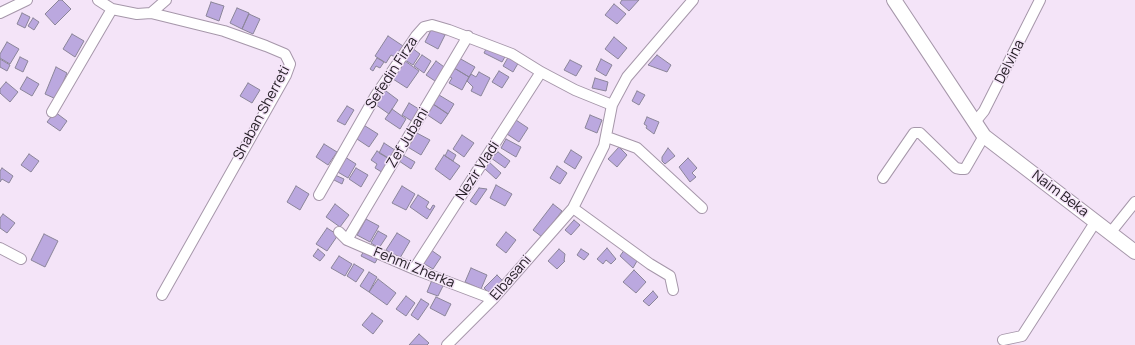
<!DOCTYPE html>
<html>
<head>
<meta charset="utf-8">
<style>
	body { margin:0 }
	canvas { display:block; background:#f4e4f8 }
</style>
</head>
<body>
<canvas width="1135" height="345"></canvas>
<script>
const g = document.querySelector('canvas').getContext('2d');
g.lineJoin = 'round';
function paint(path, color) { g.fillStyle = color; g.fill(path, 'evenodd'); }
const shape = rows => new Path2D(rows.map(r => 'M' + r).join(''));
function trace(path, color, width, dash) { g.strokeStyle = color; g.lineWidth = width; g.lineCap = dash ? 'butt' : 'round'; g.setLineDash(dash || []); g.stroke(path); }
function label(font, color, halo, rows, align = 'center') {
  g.font = font + ' Manrope,sans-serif'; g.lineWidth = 3; g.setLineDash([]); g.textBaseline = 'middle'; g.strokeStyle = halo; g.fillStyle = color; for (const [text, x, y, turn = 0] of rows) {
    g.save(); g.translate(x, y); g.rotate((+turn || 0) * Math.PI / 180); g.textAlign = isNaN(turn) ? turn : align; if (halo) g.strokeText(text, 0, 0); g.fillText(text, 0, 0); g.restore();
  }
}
const building = shape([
	[59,0,62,0,71,9,55,25,45,14,59,0],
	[622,0,639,0,629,11,620,3,622,0],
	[211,2,224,6,219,21,206,16,211,2],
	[614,4,626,14,617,24,605,15,614,4],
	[237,8,249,13,242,29,230,23,237,8],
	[22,13,30,17,25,28,17,24,22,13],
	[249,14,260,19,253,34,242,29,249,14],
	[33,18,39,22,34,30,28,26,33,18],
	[432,28,445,35,438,49,425,42,432,28],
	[72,34,84,41,75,57,63,49,72,34],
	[388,36,403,46,395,57,391,55,386,63,375,56,388,36],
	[614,37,627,48,618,59,605,49,614,37],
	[7,42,19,49,10,64,0,58,0,54,7,42],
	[488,45,506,55,502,62,484,53,488,45],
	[412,48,420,54,413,65,405,60,412,48],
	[510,54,520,60,513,72,503,66,510,54],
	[422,55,431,61,424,73,414,66,422,55],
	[657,55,671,65,667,72,648,65,657,55],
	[20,57,28,61,23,72,15,68,20,57],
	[377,58,384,62,380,68,376,66,373,71,370,69,377,58],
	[459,58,475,67,469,77,454,68,459,58],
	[0,59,10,65,7,71,0,67,0,59],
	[601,59,612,65,606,76,596,70,601,59],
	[570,60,582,66,576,76,564,70,570,60],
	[405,61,419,71,407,88,393,79,405,61],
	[436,61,447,69,438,83,426,75,436,61],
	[451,66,469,77,462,90,449,83,452,78,446,75,451,66],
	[56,67,67,73,56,99,45,94,56,67],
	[499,71,509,77,502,88,492,82,499,71],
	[479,72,490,78,481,96,471,91,473,87,467,81,471,74,476,77,479,72],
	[27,77,39,84,32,96,20,89,27,77],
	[595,78,608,82,606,91,592,88,595,78],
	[6,82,18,92,10,102,0,93,0,89,6,82],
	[248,83,260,90,252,103,240,96,248,83],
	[382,88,398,100,389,114,372,102,382,88],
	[637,91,645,95,639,105,632,101,637,91],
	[439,95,454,104,448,114,433,104,439,95],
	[409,103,422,111,415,123,402,115,409,103],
	[433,104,448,114,441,124,426,114,433,104],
	[347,106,354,110,345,125,337,121,347,106],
	[392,109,406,119,400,129,385,119,392,109],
	[55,112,67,121,60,131,47,122,55,112],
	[590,115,602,120,597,133,585,128,590,115],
	[647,117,659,122,654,134,646,128,647,126,644,124,647,117],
	[516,120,528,128,519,142,507,134,516,120],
	[362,124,378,134,369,147,354,137,362,124],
	[415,132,430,140,421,155,406,146,415,132],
	[462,135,474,143,464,157,453,149,462,135],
	[506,139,521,147,516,157,501,148,506,139],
	[384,143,398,152,393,161,379,153,384,143],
	[324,144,337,152,328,165,316,157,324,144],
	[619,147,627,155,617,167,608,159,619,147],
	[668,148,675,156,665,164,662,161,662,157,668,148],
	[448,150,456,155,453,161,445,156,448,150],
	[571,150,582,157,575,169,564,162,571,150],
	[377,151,393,161,385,174,375,168,377,164,371,160,377,151],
	[498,152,510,161,505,168,491,158,498,152],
	[29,154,39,161,31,172,21,165,29,154],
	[403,155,415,162,411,169,399,161,403,155],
	[444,155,460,166,450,180,435,169,444,155],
	[345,157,356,164,348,178,336,171,345,157],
	[688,158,697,168,692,173,696,177,690,182,679,167,688,158],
	[488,161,501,173,496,179,485,169,488,161],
	[557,166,567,173,560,184,550,178,557,166],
	[2,168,13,176,9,183,2,179,0,182,0,171,2,168],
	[356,168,368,175,361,187,349,179,356,168],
	[335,175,344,179,342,184,332,179,335,175],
	[496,185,512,194,505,206,490,198,496,185],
	[296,186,309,194,300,210,287,202,296,186],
	[402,186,415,194,406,210,392,203,402,186],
	[479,188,487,189,476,205,470,201,479,188],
	[418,195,429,202,426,207,430,210,433,205,435,206,427,219,410,207,418,195],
	[335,204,349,215,340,227,326,217,335,204],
	[553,204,562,211,542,237,533,230,553,204],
	[3,214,15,223,7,233,0,228,0,218,3,214],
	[366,219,379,226,370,242,357,235,366,219],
	[574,220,580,225,571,235,565,230,574,220],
	[327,228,338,235,327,251,316,244,327,228],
	[378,231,387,236,379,248,371,243,378,231],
	[506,232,516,240,506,253,496,245,506,232],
	[397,233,410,241,400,258,386,250,397,233],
	[44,234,58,241,45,267,31,260,44,234],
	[607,248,616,259,611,264,606,260,603,264,597,259,607,248],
	[318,249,325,255,320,261,313,256,318,249],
	[365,249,379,256,375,263,361,256,365,249],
	[559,249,565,254,564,261,565,261,557,269,548,261,559,249],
	[581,249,589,254,584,260,577,255,581,249],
	[625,249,637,261,633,268,620,256,625,249],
	[431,250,441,257,433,269,423,263,431,250],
	[339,256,352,264,345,276,331,268,339,256],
	[354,264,364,270,356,282,347,276,354,264],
	[471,268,487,275,481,289,465,282,471,268],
	[634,270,646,282,636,293,623,282,634,270],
	[369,272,377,277,369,292,360,286,369,272],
	[497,275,503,281,490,294,484,288,497,275],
	[378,279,396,293,387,305,369,292,378,279],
	[432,280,444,284,438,296,427,292,432,280],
	[653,291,658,297,649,306,643,301,653,291],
	[406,296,415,303,406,316,396,309,406,296],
	[436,297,451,304,445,316,430,308,436,297],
	[421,299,429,304,418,320,411,315,421,299],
	[372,313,383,321,373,334,362,325,372,313],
	[419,334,429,343,427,345,409,345,419,334]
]);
const street = shape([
	[98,0,112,9,137,14,151,13,166,0],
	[0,13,27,0],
	[151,13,224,31,266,46,285,54,290,64,286,75,162,295],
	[52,112,112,9],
	[975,122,984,111,1040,0],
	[607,137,637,148,702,208],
	[883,178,914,133,920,133,956,168,961,169,965,169,984,136],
	[319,195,376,95,416,36,424,27,432,25,449,30,512,54,541,72,575,90,612,105],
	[573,208,650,264,670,276,673,290],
	[339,232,347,240,414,269,493,299],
	[1111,232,1135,202],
	[347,240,468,36],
	[0,248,21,259],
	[414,269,541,72],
	[1003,340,1022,336,1096,221],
	[447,345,493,299,573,208,604,146,612,105,627,77,693,0]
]);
const secondary = shape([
	[894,0,984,136,1135,252]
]);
const streetNames = [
	["Delvina",1010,62,-63],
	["Sefedin Firza",392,73,-57],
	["Shaban Sherreti",262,113,-62],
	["Zef Jubani",408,138,-59],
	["Nezir Vladi",478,171,-57],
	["Naim Beka",1060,194,37],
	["Fehmi Zherka",414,268,22],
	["Elbasani",511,278,-49]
];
paint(building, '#bba8df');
trace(building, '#8b8599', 1);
trace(street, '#a697aa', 12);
trace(secondary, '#a697aa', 16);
trace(street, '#fff', 10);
trace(secondary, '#fff', 14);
label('14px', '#262027', '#f4e4f8', streetNames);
</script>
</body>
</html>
